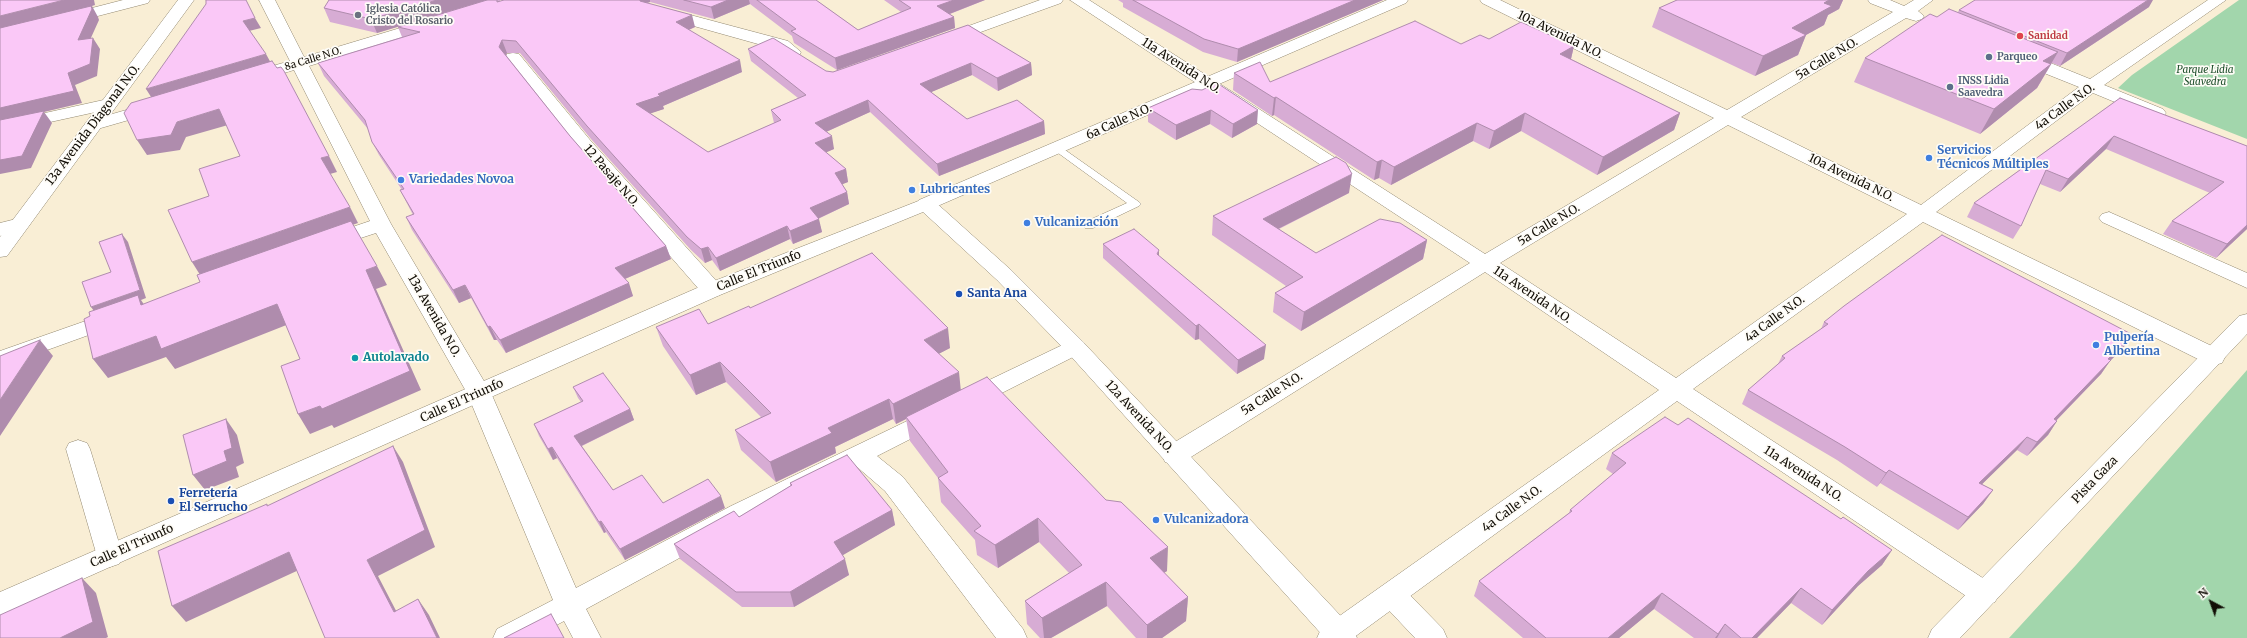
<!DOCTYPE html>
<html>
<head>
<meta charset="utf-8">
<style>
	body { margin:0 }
	#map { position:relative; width:2247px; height:638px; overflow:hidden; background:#f9eed5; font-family:Merriweather,serif }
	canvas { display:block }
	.north { position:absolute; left:2191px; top:582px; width:40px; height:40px; -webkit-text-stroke:3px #fefcf7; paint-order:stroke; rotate:319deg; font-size:11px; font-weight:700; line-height:16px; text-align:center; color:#120e06 }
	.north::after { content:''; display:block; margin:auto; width:14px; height:18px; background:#120e06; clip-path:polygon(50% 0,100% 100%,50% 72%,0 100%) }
</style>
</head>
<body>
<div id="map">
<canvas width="2247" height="638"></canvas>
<div class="north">N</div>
</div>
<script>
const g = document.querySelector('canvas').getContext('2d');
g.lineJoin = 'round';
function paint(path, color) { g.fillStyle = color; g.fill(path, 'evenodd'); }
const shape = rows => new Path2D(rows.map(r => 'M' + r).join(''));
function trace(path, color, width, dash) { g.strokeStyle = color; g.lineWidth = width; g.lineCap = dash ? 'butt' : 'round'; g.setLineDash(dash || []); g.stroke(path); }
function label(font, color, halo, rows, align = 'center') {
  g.font = font + ' Merriweather,serif'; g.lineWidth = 3.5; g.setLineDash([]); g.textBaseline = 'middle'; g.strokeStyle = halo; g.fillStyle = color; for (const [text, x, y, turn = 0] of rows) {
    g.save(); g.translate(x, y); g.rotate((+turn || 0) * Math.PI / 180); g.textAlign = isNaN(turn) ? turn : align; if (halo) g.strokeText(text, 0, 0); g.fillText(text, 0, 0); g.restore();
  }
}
const green = shape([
	[2239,0,2247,0,2247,139,2118,88,2132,75],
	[2247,370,2247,638,2009,638,2076,565]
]);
const service = shape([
	[1058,145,1139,202,1141,204,1139,206,1093,228,1085,228,1083,225,1085,222,1127,203,1054,150,1053,148,1058,145]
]);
const minor = shape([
	[259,0,275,0,304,57,430,19,436,21,438,24,436,27,309,66,391,224,491,393,576,588,731,506,934,408,942,411,946,417,942,423,877,456,903,477,1023,629,1027,638,996,638,885,491,856,466,749,520,586,609,601,638,573,638,564,621,533,638,493,638,497,629,553,600,467,393,376,233,330,248,323,247,320,242,323,237,370,221,294,70,254,82,248,81,245,77,248,73,290,61,259,0],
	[1040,0,1063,0,1061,3,953,42,941,42,939,39,941,36,1040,0],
	[1070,0,1089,0,1485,254,1714,118,1482,3,1480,0,1500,0,1727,110,1893,12,1870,3,1868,0,1890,0,1904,6,1914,0,1933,0,1918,11,1924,16,1922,19,1916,21,1906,18,1741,117,1921,205,2079,87,2014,61,2012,57,2014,53,2026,53,2090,79,2208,0,2226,0,2104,85,2163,109,2166,113,2163,117,2157,118,2151,117,2093,93,1936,212,2222,351,2225,357,2222,363,2214,365,2206,363,1923,222,1693,389,1995,586,1999,594,1995,602,1985,605,1975,602,1677,401,1353,638,1317,638,1321,629,1659,390,1485,272,1183,462,1174,464,1165,462,1162,455,1165,448,1470,263,1070,0],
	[1728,125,1907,214,1676,378,1500,263,1728,125],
	[664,8,788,41,801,52,799,56,793,57,787,56,776,49,658,16,656,13,658,10,664,8],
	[513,53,519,54,590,140,720,285,723,290,720,295,712,297,704,295,576,148,505,58,507,54,513,53],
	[108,99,114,100,117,104,114,108,0,133,0,123,108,99],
	[154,102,160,103,163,107,160,111,94,130,88,129,85,125,88,121,154,102],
	[2109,212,2247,273,2247,288,2102,222,2099,218,2102,214,2109,212],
	[20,218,27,220,30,224,27,228,0,236,0,223,20,218],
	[114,311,122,313,125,318,122,323,0,367,0,351,114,311],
	[1075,339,1083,342,1086,347,1083,352,978,405,970,407,962,405,958,399,962,393,1075,339],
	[78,440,87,443,90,449,123,556,119,564,110,567,101,564,97,556,66,449,69,443,78,440]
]);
const tertiary = shape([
	[123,0,150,0,148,3,67,24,61,22,59,19,61,16,123,0],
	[178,0,194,0,7,256,0,257,0,237,178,0],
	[1387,0,1408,0,1406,3,933,208,926,210,919,208,916,204,919,200,1387,0]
]);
const secondary = shape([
	[926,198,933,200,1011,270,1083,342,1353,629,1357,638,1325,638,1067,352,997,280,923,212,720,295,0,616,0,592,704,285,926,198]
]);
const primary = shape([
	[2247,314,2247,334,1960,638,1928,638,1932,629,2239,316,2247,314],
	[1392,584,1402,587,1443,629,1447,638,1415,638,1382,603,1378,595,1382,587,1392,584]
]);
const wall = shape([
	[487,0,500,0,500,1,504,0,816,0,858,30,901,12,884,0,985,0,950,14,954,17,955,28,837,70,794,43,792,36,750,4,714,19,650,2,647,3,695,27,689,30,742,72,663,106,664,109,650,113,708,152,774,123,771,110,798,98,751,61,748,49,826,71,833,72,968,25,1031,63,1032,75,998,91,972,75,931,92,967,119,1044,121,1045,134,939,176,870,112,826,132,834,149,826,152,846,169,848,182,842,184,847,192,849,204,818,219,822,232,793,244,790,239,720,271,712,260,705,263,691,250,591,139,520,53,507,53,506,55,570,136,666,246,671,259,625,279,633,296,506,353,497,340,494,340,471,298,459,303,412,230,406,217,413,215,400,190,402,190,379,155,372,142,368,129,324,76,318,63,402,37,398,27],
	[487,0,377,33,330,22,324,8],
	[1118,0,1383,0,1237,62,1203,52,1123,7,1123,3],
	[1677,0,1843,0,1839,9,1828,15,1824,25,1806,35,1798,55,1755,76,1652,27,1659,8],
	[2149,7,2060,66,2052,63,2037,88,1980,134,1854,82,1865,58,1937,17,1958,12,1959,10],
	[1489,39,1574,46,1571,59,1680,113,1674,130,1597,175,1521,131,1489,149,1473,141,1391,185,1379,178,1374,180,1274,115,1272,116,1233,90,1234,73,1270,82],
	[1192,89,1257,124,1232,138,1210,124,1176,140,1148,122,1148,108],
	[2120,98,2247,146,2247,229,2216,258,2163,234,2172,221,2210,193,2106,149,2060,192,2040,184,2021,226,2013,239,1967,217,1974,203],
	[1349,193,1279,229,1316,253,1427,240,1423,259,1301,331,1273,312,1275,293,1286,286,1212,235,1213,216],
	[1103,244,1159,256,1264,359,1237,374,1199,339,1195,340,1103,258],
	[750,308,950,348,938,354,961,390,1167,571,1164,573,1188,597,1186,621,1162,638,1136,638,1107,606,1051,638,1040,638,1027,624,1025,601,1069,573,1039,542,998,568,977,555,975,540,941,502,938,478,910,441,906,419,896,424,893,419,835,447,836,453,776,482,741,450,735,430,761,417,726,382,696,395,663,346,656,327,708,324],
	[1824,322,2123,348,2110,361,2101,374,2056,421,2057,421,2048,435,2027,456,2017,450,1982,484,1993,490,1983,504,1958,530,1880,483,1877,487,1837,460,1742,404,1748,390,1778,364,1782,356,1821,329],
	[573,387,630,409,634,420,582,446,613,490,663,503,725,508,625,560,606,532,604,533,557,458,553,460,539,436,534,424,581,402,578,398],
	[1678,425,1841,519,1892,550,1882,565,1858,586,1822,625,1791,603,1757,638,1694,638,1654,609,1619,638,1523,638,1474,596,1479,581,1569,513,1570,510,1613,474,1606,469,1612,453],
	[790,483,892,510,895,525,842,555,849,575,794,607,742,607,680,559,674,544,739,517,790,486]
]);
const shadedWall = shape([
	[64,0,94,0,95,5,92,6,98,17,99,20,85,51,78,40,0,30,0,16],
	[437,0,487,0,377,33,371,19],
	[638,0,650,0,650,2,643,4],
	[728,0,749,0,750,4,714,19,711,7],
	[954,0,985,0,939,18,937,6],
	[1355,0,1383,0,1237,62,1238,49],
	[1829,0,1843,0,1839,9,1828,15,1824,25,1806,35,1798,55,1755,76,1763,56,1792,28,1824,3],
	[2148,0,2153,0,2149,7,2060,66,2067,53],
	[692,15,695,27,679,34,676,22],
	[954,17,955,28,837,70,835,58],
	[255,18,261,28,249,31,243,21],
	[93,38,100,49,97,76,75,85,82,103,44,112,52,123,31,168,0,174,0,108,68,73],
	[502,40,507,53,504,59,499,47],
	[1574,46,1570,63,1560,54],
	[2058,52,2037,88,1980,134,1994,109,2043,61],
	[266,54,272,65,153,100,146,89],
	[740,60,742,72,663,106,664,109,640,117,636,104,658,94],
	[971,63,972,75,922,96,920,84],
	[1031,63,1032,75,998,91,997,78],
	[1276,97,1274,115,1272,116,1274,98],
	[868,100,870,112,817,136,815,123],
	[219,109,228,125,186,137,180,150,147,155,137,140,177,122],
	[1211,110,1210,124,1176,140,1176,125],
	[1258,110,1257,124,1232,138,1233,124],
	[1525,113,1521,131,1489,149,1494,131],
	[1680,113,1674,130,1597,175,1603,157],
	[1044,121,1045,134,939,176,937,164],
	[1477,123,1473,141,1391,185,1394,167],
	[832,136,834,149,818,156,815,143],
	[2114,136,2106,149,2060,192,2068,179],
	[329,156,337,172,330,174,321,158],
	[1382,160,1379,178,1374,180,1377,162],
	[846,169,848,182,838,186,835,173],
	[1352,174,1349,193,1262,237,1263,219],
	[847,192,849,204,813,221,810,208],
	[350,207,358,223,202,278,192,262],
	[819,219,822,232,793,244,790,231],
	[2247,225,2247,229,2216,258,2227,244],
	[787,226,790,239,720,271,716,258],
	[122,234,128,242,146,298,141,300,151,315,97,315,91,307,140,290],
	[1427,240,1423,259,1301,331,1304,312],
	[666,246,671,259,620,281,615,268],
	[708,247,712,260,705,263,701,249],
	[1159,250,1159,264,1157,254],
	[377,266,387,285,376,289,421,390,334,428,332,425,310,434,298,414,320,406,366,270],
	[629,283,633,296,506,353,500,340],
	[465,285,471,298,459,303,453,290],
	[277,304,289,324,175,369,166,357,108,378,93,359,156,336],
	[1199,324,1199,339,1195,340,1196,326],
	[490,326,497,340,494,340,488,327],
	[948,328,950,348,927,360,924,340],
	[2133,335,2123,348,2110,361,2101,374,2044,433,2054,419,2108,359],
	[40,340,53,356,0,436,0,400],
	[1266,345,1264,359,1237,374,1238,360],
	[720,362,726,382,696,395,690,375],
	[959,372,961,392,906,417,906,419,896,424,893,404],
	[889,399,893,419,835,447,836,453,776,482,770,462,828,428],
	[630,409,634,420,579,447,574,436],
	[226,419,237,435,244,463,236,467,239,477,205,490,193,475,224,451],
	[2057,421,2048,435,2027,456,2037,442],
	[2027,437,2017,450,1970,496,1979,483],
	[393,446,403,462,435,547,378,576,405,628,394,612,367,560],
	[552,447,557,458,553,460,548,449],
	[1889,470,1880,483,1877,487,1886,473],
	[1993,490,1983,504,1958,530,1968,517],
	[721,496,725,508,625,560,620,549],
	[892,510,895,525,838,558,834,542],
	[1038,518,1039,542,998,568,995,545],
	[601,521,606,532,604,533,599,522],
	[1168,547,1167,571,1149,582,1150,558],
	[1892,550,1882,565,1858,586,1822,625,1832,610,1868,571],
	[289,552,301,569,186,622,172,606],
	[845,559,849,575,794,607,790,592],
	[82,578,96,593,108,637,106,638,60,638],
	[1106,582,1107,606,1051,638,1044,638,1042,618],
	[1801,588,1791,603,1757,638,1752,638],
	[1662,593,1654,609,1619,638,1608,638],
	[1188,597,1186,621,1162,638,1147,638,1147,625],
	[418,599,429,615,440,638,437,638],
	[1725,624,1717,638,1715,638,1718,634]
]);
const building = shape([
	[0,0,64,0,0,16,0,0],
	[206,0,246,0,255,18,243,21,266,54,146,89,206,4,206,0],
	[329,0,437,0,371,19,324,8,329,0],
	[487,0,497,0,497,2,504,0,640,0,640,1,692,15,676,22,740,60,658,94,660,96,636,104,708,152,781,120,771,110,806,95,748,49,773,38,826,71,833,72,968,25,1031,63,997,78,971,63,920,84,967,119,1017,100,1044,121,937,164,868,100,815,123,832,136,815,143,846,169,835,173,847,192,810,208,819,219,790,231,787,226,716,258,708,247,701,249,687,237,587,126,516,41,502,40,499,47,570,136,666,246,615,268,629,283,500,340,490,326,488,327,465,285,453,290,406,217,414,214,400,190,404,189,372,142,365,120,318,63,420,32,398,27,487,0],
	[684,0,728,0,711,7,684,0],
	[757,0,816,0,858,30,911,8,899,0,954,0,937,6,954,17,835,58,791,31,796,29,757,0],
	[1133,0,1355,0,1238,49,1204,39,1133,0],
	[1677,0,1829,0,1824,3,1832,6,1792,28,1806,35,1763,56,1659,8,1677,0],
	[1975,0,2148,0,2067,53,1959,10,1975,0],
	[91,6,92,9,78,40,93,38,90,64,68,73,74,91,0,108,0,28,91,6],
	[1949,9,2058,52,2043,61,2051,64,1994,109,1865,58,1930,14,1937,17,1949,9],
	[1415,21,1461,44,1480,35,1489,39,1521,22,1574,46,1560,54,1680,113,1603,157,1525,113,1494,131,1477,123,1394,167,1382,160,1377,162,1276,97,1274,98,1234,73,1260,62,1270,82,1415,21],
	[272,61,277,68,281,67,284,71,329,156,321,158,350,207,192,262,168,210,209,196,199,169,240,156,219,109,177,122,171,135,137,140,124,113,131,103,272,61],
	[1217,83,1258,110,1233,124,1211,110,1176,125,1148,108,1192,89,1202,90,1217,83],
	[2120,98,2247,146,2247,225,2227,244,2172,221,2224,182,2114,136,2068,179,2046,170,2021,226,1974,203,2120,98],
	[44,111,22,156,0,160,0,120,44,111],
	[1336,157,1346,163,1352,174,1263,219,1316,253,1380,219,1400,223,1427,240,1304,312,1275,293,1303,277,1213,216,1336,157],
	[351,221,377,266,366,270,410,371,322,409,320,406,298,414,281,366,300,359,277,304,161,349,156,336,93,359,84,319,90,316,89,312,138,295,141,305,200,282,197,275,351,221],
	[1134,229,1159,250,1157,254,1266,345,1238,360,1199,324,1196,326,1103,244,1134,229],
	[122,234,140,290,91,307,82,282,111,272,99,242,122,234],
	[1942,235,2133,335,2108,359,2111,360,2054,419,2057,421,2037,442,2027,437,1979,483,1993,490,1968,517,1889,470,1886,473,1845,447,1748,390,1785,358,1782,356,1828,324,1824,322,1844,306,1942,235],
	[872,253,948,328,924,340,959,372,893,404,889,399,828,428,832,433,770,462,735,430,771,413,720,362,690,375,656,327,699,309,708,324,749,306,750,308,872,253],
	[40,340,0,400,0,356,40,340],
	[603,373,630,409,574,436,613,490,642,475,663,503,708,479,721,496,620,549,601,521,599,522,552,447,548,449,534,424,583,401,573,387,603,373],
	[987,377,1106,500,1121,502,1168,547,1150,558,1188,597,1147,625,1106,582,1042,618,1025,601,1082,565,1038,518,995,545,974,531,981,526,938,478,948,472,906,417,987,377],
	[1665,417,1678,425,1688,418,1841,519,1843,517,1892,550,1868,571,1832,610,1801,588,1752,638,1741,638,1725,624,1718,634,1662,593,1608,638,1546,638,1479,581,1572,511,1570,510,1626,463,1612,453,1665,417],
	[226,419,232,448,224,451,227,461,193,475,183,435,226,419],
	[393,446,425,530,367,560,394,612,418,599,437,638,325,638,289,552,172,606,158,551,267,504,267,506,393,446],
	[847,455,892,510,834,542,845,559,790,592,736,592,674,544,734,511,739,517,792,485,790,483,847,455],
	[82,578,93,622,60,638,0,638,0,615,82,578],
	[551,614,564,638,504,638,551,614]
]);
const markers = [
	[358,15,4,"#6b7280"],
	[2020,36,4,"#e0444e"],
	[1989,57,4,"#5c6f8a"],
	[1950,87,4,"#5c6f8a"],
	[1929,158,4,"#3f7fe0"],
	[401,180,4,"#3f7fe0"],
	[912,190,4,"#3f7fe0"],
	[1027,223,4,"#3f7fe0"],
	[959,294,4,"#1a4fb4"],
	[2096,345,4,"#3f7fe0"],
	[355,358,4,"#0f9aa8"],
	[171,501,4,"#1a4fb4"],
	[1156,520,4,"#3f7fe0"]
];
const farWorshipnames = [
	["Iglesia Católica",366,9],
	["Cristo del Rosario",366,21]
];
const farHealthnames = [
	["Sanidad",2028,36]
];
const farServicenames = [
	["Parqueo",1997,57],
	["INSS Lidia",1958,81],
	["Saavedra",1958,93]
];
const farStreetnames = [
	["8a Calle N.O.",313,59,-17]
];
const farParknames = [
	["Parque Lidia",2205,70],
	["Saavedra",2205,82]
];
const streetNames = [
	["10a Avenida N.O.",1560,35,26],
	["5a Calle N.O.",1827,59,-31],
	["11a Avenida N.O.",1181,66,33],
	["4a Calle N.O.",2065,107,-36],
	["6a Calle N.O.",1119,122,-24],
	["13a Avenida Diagonal N.O.",93,125,-53],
	["12 Pasaje N.O.",611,176,49],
	["10a Avenida N.O.",1851,178,26],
	["5a Calle N.O.",1549,225,-31],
	["Calle El Triunfo",759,271,-22],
	["11a Avenida N.O.",1532,295,34],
	["13a Avenida N.O.",434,316,60],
	["4a Calle N.O.",1775,319,-36],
	["5a Calle N.O.",1272,394,-32],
	["Calle El Triunfo",462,401,-24],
	["12a Avenida N.O.",1139,417,47],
	["11a Avenida N.O.",1803,474,33],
	["Pista Gaza",2095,480,-46],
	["4a Calle N.O.",1512,509,-36],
	["Calle El Triunfo",132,546,-24]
];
const shopNames = [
	["Servicios",1937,151],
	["Técnicos Múltiples",1937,165],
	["Variedades Novoa",409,180],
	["Lubricantes",920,190],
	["Vulcanización",1035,223],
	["Pulpería",2104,338],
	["Albertina",2104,352],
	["Vulcanizadora",1164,520]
];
const transitNames = [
	["Santa Ana",967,294],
	["Ferretería",179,494],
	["El Serrucho",179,508]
];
const cultureNames = [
	["Autolavado",363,358]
];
paint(green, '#a2d6ac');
trace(service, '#938972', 1);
trace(minor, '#938972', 1);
trace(tertiary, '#938972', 1);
trace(secondary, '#938972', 1);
trace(primary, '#938972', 1);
paint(service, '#fff');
paint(minor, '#fff');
paint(tertiary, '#fff');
paint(secondary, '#fff');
paint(primary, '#fff');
paint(wall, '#d7acd4');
paint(shadedWall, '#af8cad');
paint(building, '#fac8f7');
trace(building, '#af8cad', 1);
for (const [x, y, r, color] of markers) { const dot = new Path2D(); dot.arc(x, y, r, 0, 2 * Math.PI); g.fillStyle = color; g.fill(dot); trace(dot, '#fefcf7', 1.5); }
label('bold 10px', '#5b616d', '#fefcf7', farWorshipnames, 'left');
label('bold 10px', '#be3a42', '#fefcf7', farHealthnames, 'left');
label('bold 10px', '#4e5e75', '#fefcf7', farServicenames, 'left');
label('10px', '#120e06', '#fefcf7', farStreetnames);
label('italic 10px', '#1b4d29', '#fefcf7', farParknames);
label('12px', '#120e06', '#fefcf7', streetNames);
label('bold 12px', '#366cbe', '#fefcf7', shopNames, 'left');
label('bold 12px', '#164399', '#fefcf7', transitNames, 'left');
label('bold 12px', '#0d838f', '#fefcf7', cultureNames, 'left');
</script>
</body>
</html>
